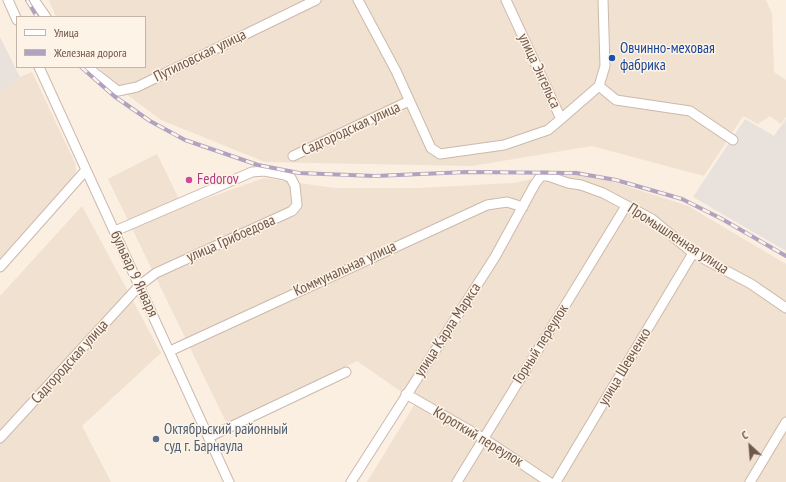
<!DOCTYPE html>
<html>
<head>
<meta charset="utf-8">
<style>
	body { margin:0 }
	#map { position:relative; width:786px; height:482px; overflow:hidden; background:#faefe1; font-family:"PT Sans Narrow",sans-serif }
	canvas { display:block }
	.legend { position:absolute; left:16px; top:16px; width:130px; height:52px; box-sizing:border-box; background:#fdf4e7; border:1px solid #c4b5a8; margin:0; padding:5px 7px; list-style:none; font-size:12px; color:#6f564a }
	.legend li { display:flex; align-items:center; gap:8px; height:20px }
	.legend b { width:20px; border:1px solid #c4b5a8 }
	.north { position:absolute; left:730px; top:426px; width:40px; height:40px; -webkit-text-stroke:3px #fdf4e7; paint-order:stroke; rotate:334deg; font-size:11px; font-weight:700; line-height:16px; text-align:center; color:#6f564a }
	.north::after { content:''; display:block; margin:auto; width:14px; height:18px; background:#6f564a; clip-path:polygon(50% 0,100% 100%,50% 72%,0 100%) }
</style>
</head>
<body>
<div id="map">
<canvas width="786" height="482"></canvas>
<ul class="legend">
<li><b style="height:5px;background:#fff"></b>Улица</li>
<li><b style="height:5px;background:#b1a2c1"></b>Железная дорога</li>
</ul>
<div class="north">С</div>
</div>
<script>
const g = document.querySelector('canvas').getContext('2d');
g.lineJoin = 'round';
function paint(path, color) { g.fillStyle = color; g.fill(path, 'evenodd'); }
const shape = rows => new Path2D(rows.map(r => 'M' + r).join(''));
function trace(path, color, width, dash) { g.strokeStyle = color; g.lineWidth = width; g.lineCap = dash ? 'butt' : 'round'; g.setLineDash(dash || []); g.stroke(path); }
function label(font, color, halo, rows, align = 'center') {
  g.font = font + ' "PT Sans Narrow",sans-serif'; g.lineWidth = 3; g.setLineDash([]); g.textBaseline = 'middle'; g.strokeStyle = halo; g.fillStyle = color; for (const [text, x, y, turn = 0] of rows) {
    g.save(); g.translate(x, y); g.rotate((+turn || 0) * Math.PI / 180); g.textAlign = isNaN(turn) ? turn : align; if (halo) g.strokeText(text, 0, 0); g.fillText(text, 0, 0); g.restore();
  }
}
const residential = shape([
	[49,0,766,0,772,14,774,72,786,80,786,117,781,124,770,116,758,124,743,116,704,176,592,146,472,166,265,162,161,120,118,88,98,67,145,67,145,17,56,17],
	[32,72,75,163,76,171,74,178,0,259,0,91,20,77],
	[157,154,183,207,264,178,335,188,418,188,513,183,576,170,688,206,786,264,786,482,367,482,416,402,357,361,227,424,108,179],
	[82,206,161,353,82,426,111,482,0,482,0,296]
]);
const industrial = shape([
	[0,37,20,77,0,91],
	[745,119,774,136,786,119,786,251,693,197]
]);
const minor = shape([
	[8,0,17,20],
	[34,0,46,17],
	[358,0,396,71,431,148,440,154,504,145,548,130,561,119],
	[506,0,561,119,599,86],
	[39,67,229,482],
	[87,67,118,91,137,87,316,0],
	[599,86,616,100,690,111,733,140],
	[599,86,605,66,603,0],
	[293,156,409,101],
	[0,267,86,170],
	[170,351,487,205,507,202,523,207],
	[406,394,483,438,549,482],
	[209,437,346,372],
	[0,438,140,285,156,273,292,211,297,205,295,186,291,178,285,175,264,171,252,172,115,231],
	[351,482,495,257,535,184,541,176,548,176,568,183,581,185,603,193,652,219,693,253,751,284,786,308],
	[457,482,626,206],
	[556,482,693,253],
	[750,482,786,422]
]);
const rail = shape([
	[27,0,37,17],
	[81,67,114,96,150,121,185,140,258,165,299,173,375,176,467,172,576,173,616,180,682,199,722,219,786,256]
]);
const markers = [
	[612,58,4,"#1a4fb4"],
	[189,180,4,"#d1479c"],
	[156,439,4,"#5c6f8a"]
];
const transitNames = [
	["Овчинно-меховая",620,49],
	["фабрика",620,66]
];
const streetNames = [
	["Путиловская улица",200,56,-26],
	["улица Энгельса",539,71,65],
	["Садгородская улица",351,129,-25],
	["улица Грибоедова",231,239,-24],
	["Промышленная улица",678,239,33],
	["Коммунальная улица",345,269,-25],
	["бульвар 9 Января",134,274,65],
	["улица Карла Маркса",448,330,-57],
	["Горный переулок",541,344,-58],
	["Садгородская улица",70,362,-48],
	["улица Шевченко",625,367,-59],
	["Короткий переулок",478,437,31]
];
const hotelNames = [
	["Fedorov",197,180]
];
const serviceNames = [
	["Октябрьский районный",164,430],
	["суд г. Барнаула",164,447]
];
paint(residential, '#f1e1d0');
paint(industrial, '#e9e2dc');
trace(minor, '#ccb9ac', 11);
trace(minor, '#fff', 9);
trace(rail, '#b1a2c1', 4);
trace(rail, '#fdf4e7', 2.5, [8]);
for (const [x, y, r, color] of markers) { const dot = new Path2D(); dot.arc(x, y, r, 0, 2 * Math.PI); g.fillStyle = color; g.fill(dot); trace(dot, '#fdf4e7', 1.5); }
label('15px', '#164399', '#fdf4e7', transitNames, 'left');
label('15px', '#6f564a', '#fdf4e7', streetNames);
label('15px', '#b23c85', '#fdf4e7', hotelNames, 'left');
label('15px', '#4e5e75', '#fdf4e7', serviceNames, 'left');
</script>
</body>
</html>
